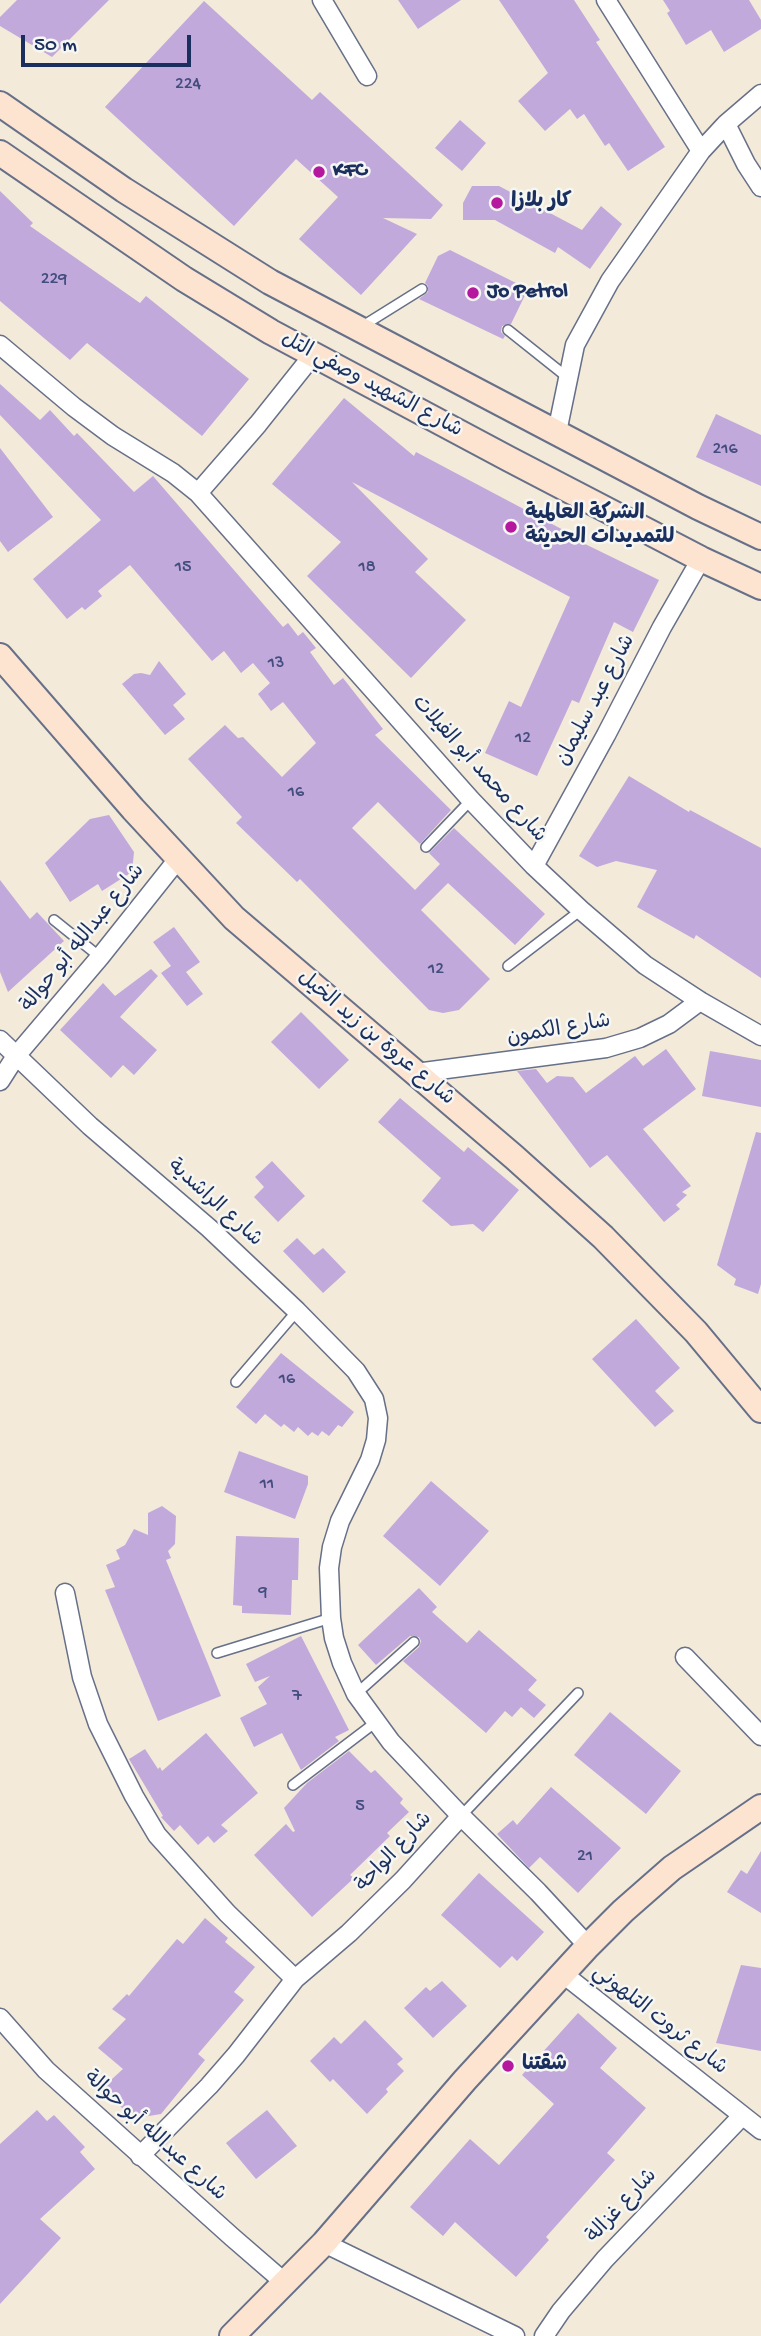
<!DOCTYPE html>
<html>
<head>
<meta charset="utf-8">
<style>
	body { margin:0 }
	#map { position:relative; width:761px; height:2336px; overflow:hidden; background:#f3ead9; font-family:"Gochi Hand",sans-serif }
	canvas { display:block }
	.scale { position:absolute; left:21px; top:35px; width:170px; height:32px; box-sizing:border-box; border:4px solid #1b2f5e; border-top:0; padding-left:9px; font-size:21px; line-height:24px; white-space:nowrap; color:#1b2f5e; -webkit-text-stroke:5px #f6f6f2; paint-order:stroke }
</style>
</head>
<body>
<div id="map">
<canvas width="761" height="2336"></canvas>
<div class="scale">50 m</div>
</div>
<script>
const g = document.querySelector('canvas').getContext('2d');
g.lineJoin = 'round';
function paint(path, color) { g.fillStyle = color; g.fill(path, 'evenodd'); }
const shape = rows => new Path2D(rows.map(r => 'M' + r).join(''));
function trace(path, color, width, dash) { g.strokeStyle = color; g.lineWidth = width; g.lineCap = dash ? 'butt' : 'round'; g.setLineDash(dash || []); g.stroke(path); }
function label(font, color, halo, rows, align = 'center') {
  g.font = font + ' "Gochi Hand","Playpen Sans Arabic",sans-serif'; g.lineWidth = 5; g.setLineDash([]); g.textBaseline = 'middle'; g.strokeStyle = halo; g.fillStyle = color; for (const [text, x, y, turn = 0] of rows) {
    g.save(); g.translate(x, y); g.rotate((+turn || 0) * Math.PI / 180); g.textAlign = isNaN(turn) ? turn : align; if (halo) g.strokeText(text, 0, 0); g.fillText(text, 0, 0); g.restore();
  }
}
const building = shape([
	[17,0,109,0,52,57,0,26,0,17],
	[398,0,461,0,418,29],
	[499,0,574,0,600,40,596,42,665,147,628,171,609,143,605,146,584,114,577,119,570,109,545,131,518,101,548,73],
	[663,0,749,0,761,20,761,29,724,52,711,30,686,45,667,13,670,11],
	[204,1,312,100,320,92,443,205,431,219,383,218,417,234,361,295,299,239,338,197,296,159,234,226,105,107],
	[460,120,486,143,462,171,435,148],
	[472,186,499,186,582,230,601,206,622,224,590,269,558,247,555,253,495,220,463,220,463,203],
	[0,191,33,223,30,226,140,303,146,296,249,379,202,436,87,343,70,360,0,301],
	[450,250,528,289,511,324,502,326,501,332,505,336,503,339,419,299,428,292,428,286,425,283,438,256],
	[0,384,40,420,50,410,74,436,77,433,134,492,153,476,283,627,288,623,298,636,303,632,316,648,310,652,334,685,343,678,383,729,375,735,451,810,420,844,378,802,352,828,415,890,440,864,429,853,454,828,545,914,515,945,448,883,421,910,490,979,459,1010,443,1013,429,1010,300,879,297,882,236,823,242,817,188,759,225,725,238,738,243,737,282,777,316,743,283,702,271,711,258,694,270,683,253,663,241,673,224,651,212,661,130,565,98,591,102,596,85,610,82,607,67,619,33,579,101,520,0,415],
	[344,398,414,456,416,452,586,542,585,544,659,580,633,632,614,622,579,703,572,700,537,776,485,753,509,701,521,707,570,597,352,482,428,559,415,572,466,620,411,678,307,576,341,542,272,484],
	[716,414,761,435,761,486,696,457],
	[0,448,53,517,8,552,0,541],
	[159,661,186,694,173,705,185,719,165,735,122,684,134,674,141,673,150,675],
	[629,776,689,812,690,810,761,848,761,978,696,935,694,939,637,907,657,870,616,861,597,867,579,856],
	[109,815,134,852,132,872,102,891,98,884,70,902,45,863,90,819],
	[0,880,30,919,37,912,64,941,8,992,0,972],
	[174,927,200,962,186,972,203,994,187,1006,161,973,171,966,153,942],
	[151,969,158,976,120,1017,157,1050,134,1075,123,1065,111,1078,60,1030,103,983,115,996],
	[301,1012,349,1060,319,1089,271,1042],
	[666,1049,696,1089,643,1129,691,1186,682,1192,687,1195,676,1205,680,1209,664,1222,607,1155,590,1168,517,1071,536,1069,547,1083,557,1076,573,1077,586,1093,635,1056,643,1066],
	[710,1051,761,1060,761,1107,702,1096],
	[400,1098,464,1152,468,1147,519,1190,483,1232,473,1224,451,1226,422,1201,441,1178,378,1122],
	[756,1132,761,1133,761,1284,758,1294,734,1285,736,1279,717,1265],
	[272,1161,305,1196,278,1222,254,1197,264,1187,255,1177],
	[297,1238,314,1255,323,1248,346,1272,323,1293,283,1251],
	[636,1319,680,1368,655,1391,674,1411,655,1427,592,1359],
	[281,1353,354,1412,342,1427,338,1425,329,1436,322,1431,318,1436,312,1432,308,1436,298,1427,294,1432,284,1424,281,1427,265,1414,256,1424,236,1407],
	[239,1451,308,1476,308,1484,295,1519,224,1492],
	[431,1481,489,1531,440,1586,383,1536],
	[162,1506,176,1516,175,1544,168,1551,171,1558,166,1560,221,1696,158,1721,105,1590,115,1587,106,1565,120,1559,116,1550,125,1545,134,1529,148,1535,148,1513],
	[236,1536,299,1538,298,1580,292,1580,291,1615,242,1613,242,1606,233,1605],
	[419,1588,437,1607,432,1612,467,1643,479,1630,537,1680,528,1690,546,1705,534,1718,521,1707,512,1717,505,1711,486,1733,403,1661,419,1647,421,1641,419,1637,410,1636,376,1665,358,1645],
	[301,1636,349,1730,335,1737,339,1741,301,1770,282,1733,254,1747,240,1718,267,1704,258,1687,270,1676,255,1682,246,1664],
	[610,1712,681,1771,646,1814,574,1755],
	[206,1733,258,1793,221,1825,228,1831,214,1843,208,1836,198,1845,180,1825,174,1831,161,1817,163,1816,129,1759,145,1749,158,1769,160,1767,162,1771],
	[349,1751,371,1773,375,1770,403,1799,400,1803,409,1812,387,1833,390,1836,350,1875,354,1878,312,1917,254,1855,286,1824,293,1832,295,1831,284,1808,307,1783],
	[551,1787,621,1848,578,1893,540,1857,529,1868,497,1834,513,1820,517,1825],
	[761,1851,761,1913,727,1892,741,1870,747,1874],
	[479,1873,544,1932,517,1961,512,1956,500,1968,441,1915],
	[205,1918,228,1938,225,1942,255,1967,234,1992,244,2000,198,2054,205,2060,161,2114,143,2117,131,2116,101,2089,123,2069,98,2048,126,2019,112,2009,127,1994,129,1996,177,1939,183,1944],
	[741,1965,761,1968,761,2051,716,2043],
	[442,1981,467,2006,433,2038,404,2008,426,1987,430,1991],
	[578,2013,617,2048,600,2068,646,2108,607,2153,615,2160,546,2237,549,2240,516,2277,455,2222,443,2236,410,2207,470,2139,499,2165,554,2104,522,2075],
	[365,2020,403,2059,397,2064,404,2071,386,2089,388,2092,367,2114,333,2079,330,2082,310,2061,334,2037,341,2044],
	[37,2110,47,2121,54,2115,85,2147,80,2152,95,2169,40,2219,61,2238,0,2304,0,2144],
	[267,2110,297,2146,256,2179,226,2143]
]);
const lane = shape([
	[361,327,422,289],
	[508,330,567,377],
	[426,847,471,800],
	[54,920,100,957],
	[508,966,581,910],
	[236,1382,297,1311],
	[217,1653,331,1618],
	[356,1694,414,1642],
	[293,1785,376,1722],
	[461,1816,578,1693]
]);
const street = shape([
	[322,0,367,76],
	[606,0,701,151],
	[726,124,746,164,761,187],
	[0,345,74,407,113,436,173,473,198,493,471,800,534,866,581,910,645,965,700,1001,761,1036],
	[557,432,575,345,610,281,701,151,726,124,761,94],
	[198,493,258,424,313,355],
	[534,866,606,735,662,627,701,559],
	[0,1040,90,1126,209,1228,297,1311,356,1371,374,1399,378,1418,376,1440,370,1460,340,1521,332,1547,329,1568,331,1618,334,1638,342,1663,356,1694,391,1742,461,1816,538,1892,588,1946],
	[416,1073,606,1048,640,1038,669,1024,700,1001],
	[0,1081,16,1056,100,957,178,859],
	[65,1593,82,1677,98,1724,134,1796,157,1835,227,1913,295,1979],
	[685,1657,761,1736],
	[562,1973,761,2130],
	[0,2018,46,2070,232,2237,284,2282],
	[140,2156,209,2086,236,2055,295,1979,349,1933,403,1880,461,1816],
	[324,2243,515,2336],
	[544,2336,561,2311,605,2259,742,2116]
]);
const secondary = shape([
	[0,104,124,190,270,282,698,507,761,537],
	[0,153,184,279,271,332,509,459,701,559,761,587],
	[0,656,133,809,234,918,514,1157,603,1237,696,1332,761,1410],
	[232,2336,324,2243,465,2080,588,1946,623,1911,672,1868,761,1807]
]);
const markers = [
	[319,172,7,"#b5179e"],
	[497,203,7,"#b5179e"],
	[473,293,7,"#b5179e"],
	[511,527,7,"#b5179e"],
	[508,2066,7,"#b5179e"]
];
const numberNames = [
	["224",188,85],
	["229",54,280],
	["216",725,450],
	["15",183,568],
	["18",367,568],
	["13",276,664],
	["12",523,739],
	["16",296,793],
	["12",436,970],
	["16",287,1380],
	["11",267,1485],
	["9",263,1593],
	["7",297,1697],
	["5",360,1807],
	["21",585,1857]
];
const poiNames = [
	["KFC",333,172],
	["كار بلازا",511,203],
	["Jo Petrol",487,293],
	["الشركة العالمية",525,515],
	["للتمديدات الحديثة",525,539],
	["شقتنا",522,2066]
];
const streetNames = [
	["شارع الشهيد وصفي التل",371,386,28],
	["شارع عبد سليمان",597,701,-62],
	["شارع محمد أبو الفيلات",478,770,48],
	["شارع عبدالله أبو حوالة",84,939,-51],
	["شارع الكمون",559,1031,-10],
	["شارع عروة بن زيد الخيل",375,1039,40],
	["شارع الراشدية",214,1204,42],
	["شارع الواحة",395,1853,-47],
	["شارع ثروت التلهوني",659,2021,38],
	["شارع عبدالله أبو حوالة",154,2137,42],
	["شارع غزالة",623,2207,-47]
];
paint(building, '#c1a9dc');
trace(lane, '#677089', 12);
trace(street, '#677089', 21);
trace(secondary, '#677089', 28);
trace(lane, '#fff', 9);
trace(street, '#fff', 18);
trace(secondary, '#fde4d1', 24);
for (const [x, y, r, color] of markers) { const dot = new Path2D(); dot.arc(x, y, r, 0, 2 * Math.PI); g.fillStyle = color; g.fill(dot); trace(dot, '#f6f6f2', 2.5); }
label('18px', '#444e7e', null, numberNames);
label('bold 21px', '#1b2f5e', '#f6f6f2', poiNames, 'left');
label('21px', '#1b2f5e', '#f6f6f2', streetNames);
</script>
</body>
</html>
